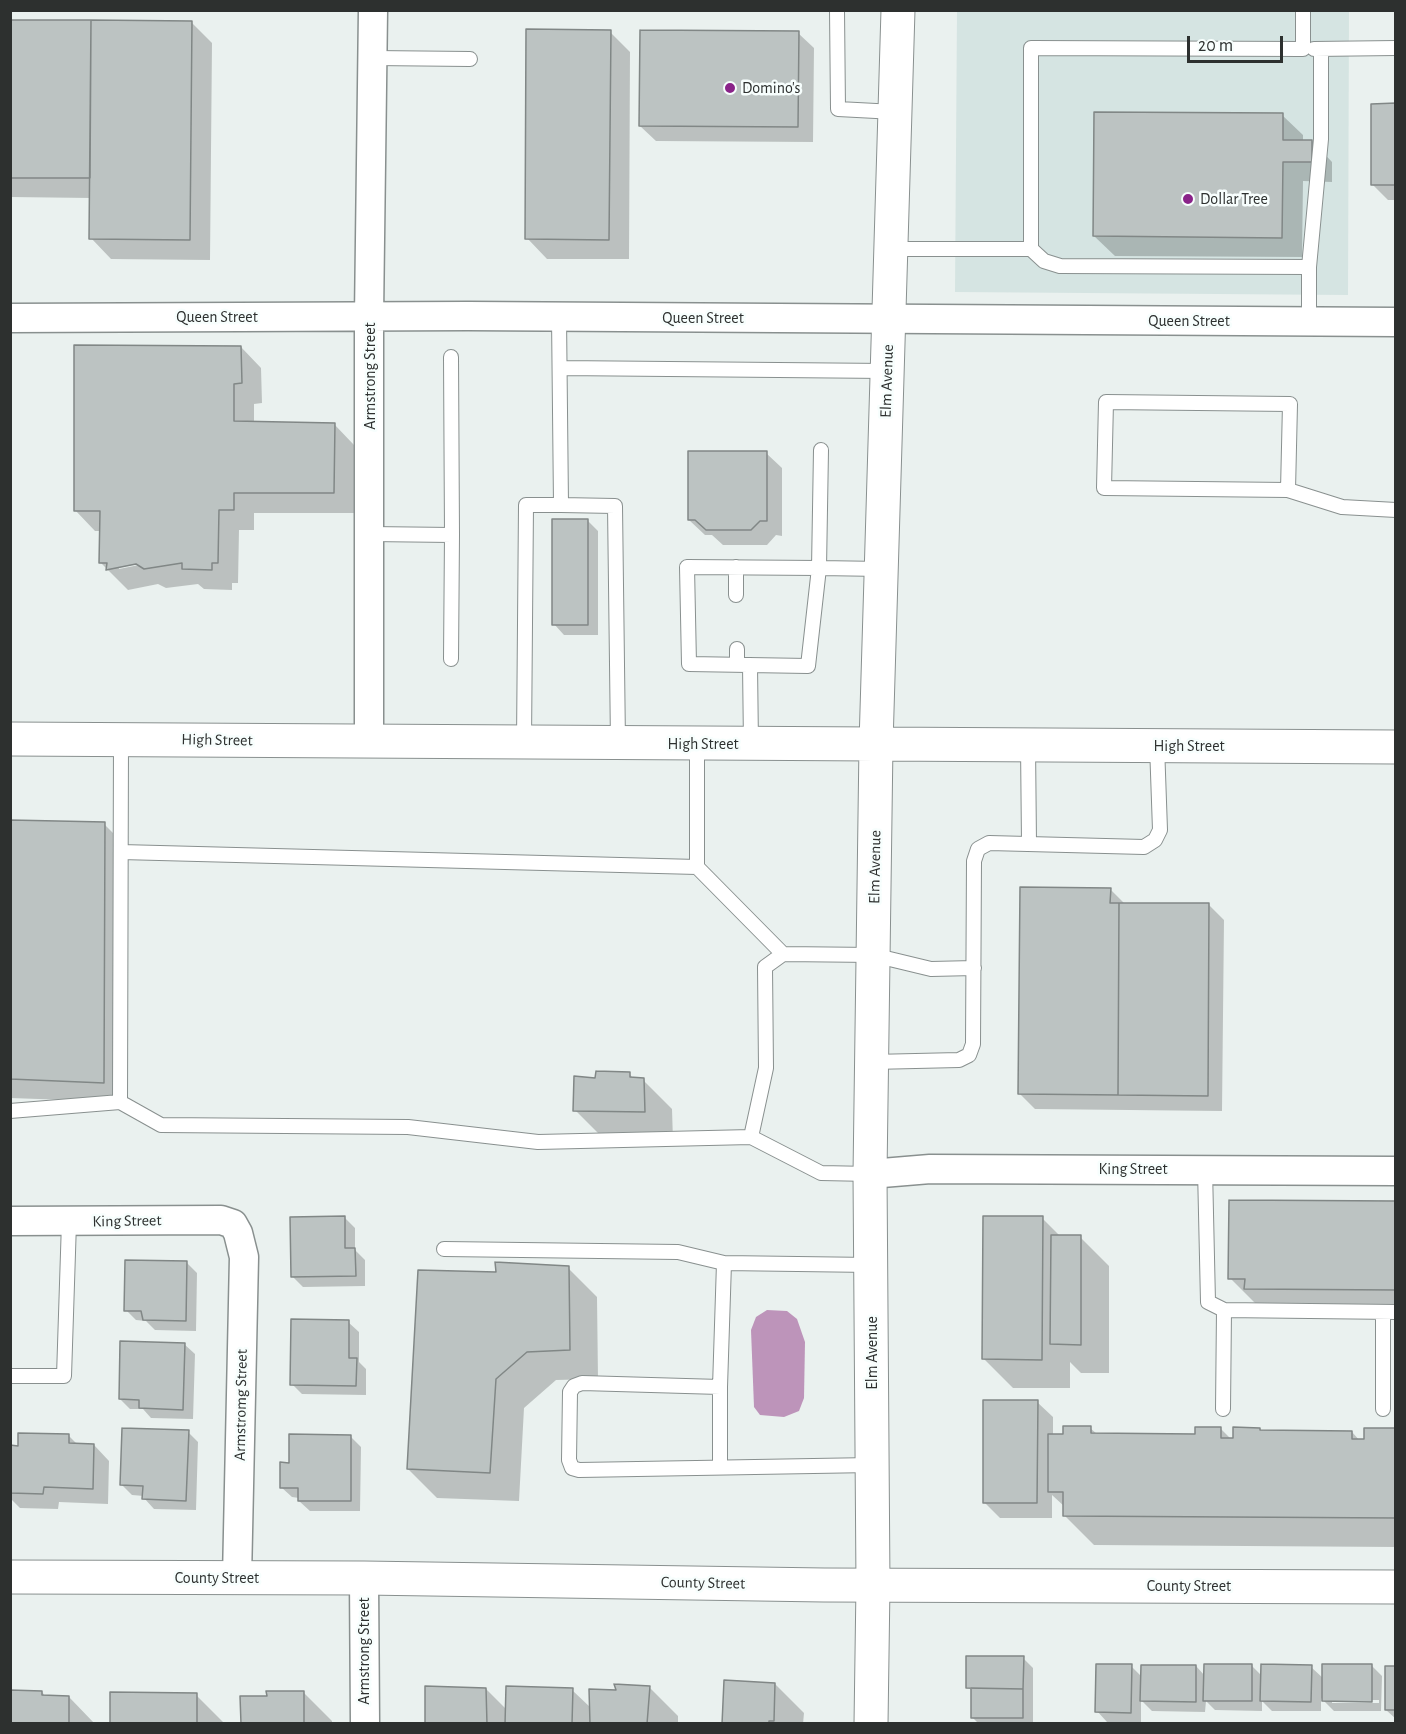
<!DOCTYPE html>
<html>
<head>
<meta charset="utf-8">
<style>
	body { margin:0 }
	#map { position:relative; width:1406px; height:1734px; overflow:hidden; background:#eaf1ef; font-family:"Alegreya Sans",sans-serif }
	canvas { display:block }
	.frame { position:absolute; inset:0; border:12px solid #2d302f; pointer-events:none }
	.scale { position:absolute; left:1187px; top:36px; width:96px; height:27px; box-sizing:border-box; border:3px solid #2d302f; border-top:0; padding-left:8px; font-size:18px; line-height:21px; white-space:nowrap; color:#2d302f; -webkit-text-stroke:4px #f7fefd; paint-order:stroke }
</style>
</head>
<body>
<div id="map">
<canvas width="1406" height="1734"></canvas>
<div class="frame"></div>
<div class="scale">20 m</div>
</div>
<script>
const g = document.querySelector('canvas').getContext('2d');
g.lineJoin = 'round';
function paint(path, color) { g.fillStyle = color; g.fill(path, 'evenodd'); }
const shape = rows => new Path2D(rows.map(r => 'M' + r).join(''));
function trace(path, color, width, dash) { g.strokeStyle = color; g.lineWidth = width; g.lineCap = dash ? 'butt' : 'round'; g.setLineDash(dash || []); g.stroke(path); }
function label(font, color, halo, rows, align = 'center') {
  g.font = font + ' "Alegreya Sans",sans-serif'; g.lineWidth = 5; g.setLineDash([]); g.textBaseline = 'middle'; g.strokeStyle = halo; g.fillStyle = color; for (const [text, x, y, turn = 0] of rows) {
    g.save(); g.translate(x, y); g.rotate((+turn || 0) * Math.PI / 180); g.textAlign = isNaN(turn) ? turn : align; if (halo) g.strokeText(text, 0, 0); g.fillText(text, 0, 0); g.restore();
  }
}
const built = shape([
	[957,11,1349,11,1348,295,955,292]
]);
const water = shape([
	[767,1310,787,1311,797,1319,805,1342,804,1398,799,1411,784,1417,760,1415,754,1407,751,1330,756,1317]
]);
const shadow = shape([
	[10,21,191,22,212,43,210,260,111,259,91,238,91,198,10,197],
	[610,32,630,52,629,259,547,259,527,238],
	[798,33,814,48,813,142,656,141,640,126],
	[1396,105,1396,200,1388,200,1373,185],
	[1282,115,1303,135,1303,141,1312,141,1332,162,1332,182,1303,181,1302,257,1115,256,1094,236],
	[241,347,261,368,262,403,254,404,254,423,334,424,354,445,354,513,254,513,254,530,239,530,238,583,232,583,232,590,204,589,198,584,166,588,158,584,128,590,101,563,101,531,95,531,75,510],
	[143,561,144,564,119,569,119,566],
	[766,453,782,468,782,536,776,535,767,545,723,545,712,535,705,535,689,520],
	[587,520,598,531,598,635,564,635,554,624],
	[10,822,104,824,124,844,124,1102,10,1098],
	[1110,889,1125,904,1209,905,1224,920,1222,1111,1035,1109,1020,1094],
	[629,1074,635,1079,643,1080,672,1109,673,1141,604,1139,575,1110,597,1079],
	[1396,1203,1396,1319,1275,1318,1264,1307,1259,1307,1230,1278],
	[344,1217,355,1228,355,1250,365,1260,365,1286,303,1287,293,1277],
	[1042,1218,1061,1237,1080,1237,1109,1266,1109,1373,1081,1373,1070,1362,1070,1388,1013,1388,984,1359],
	[187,1263,197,1273,196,1331,155,1330,146,1321,136,1320,126,1310],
	[568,1268,597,1297,598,1379,556,1380,524,1408,519,1501,437,1498,408,1469,498,1273],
	[348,1322,359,1332,359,1362,366,1369,366,1395,302,1394,292,1384],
	[184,1344,195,1354,193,1419,151,1418,143,1409,130,1409,120,1399],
	[1037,1402,1053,1417,1053,1435,1064,1435,1090,1428,1097,1434,1197,1435,1221,1429,1232,1440,1260,1429,1263,1432,1352,1432,1360,1441,1396,1430,1396,1547,1094,1545,1065,1516,1065,1507,1052,1495,1052,1518,1000,1518,984,1502],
	[188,1432,198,1442,196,1510,154,1509,144,1498,144,1496,132,1495,122,1485],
	[69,1436,78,1445,94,1445,109,1461,108,1504,59,1502,58,1509,20,1508,10,1498,10,1447,20,1447],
	[351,1437,361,1447,360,1511,310,1511,299,1501,299,1498,292,1497,281,1487,290,1464],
	[1023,1658,1033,1668,1033,1724,979,1724,972,1717,973,1692,968,1687],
	[1131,1666,1142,1677,1196,1666,1205,1676,1252,1666,1262,1676,1311,1667,1324,1679,1372,1666,1382,1676,1381,1711,1334,1711,1321,1698,1321,1711,1272,1711,1262,1701,1262,1711,1215,1710,1206,1701,1205,1712,1152,1711,1141,1700,1141,1722,1107,1722,1097,1711],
	[1332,1700,1379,1700,1379,1703,1332,1703],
	[1396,1667,1396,1719,1386,1710],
	[775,1684,804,1713,803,1724,724,1724],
	[649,1687,678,1716,678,1724,426,1724,486,1689,507,1710,572,1690,591,1708,618,1691],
	[42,1692,46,1697,69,1697,95,1724,10,1724],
	[303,1692,332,1721,332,1724,242,1724],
	[196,1695,225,1724,112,1724]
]);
const building = shape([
	[10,20,91,20,90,178,10,178,10,20],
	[91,20,192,21,190,240,89,239,91,20],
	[526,29,611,30,609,240,525,239,526,29],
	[640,30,799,31,798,127,639,126,640,30],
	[1396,103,1396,185,1371,185,1371,104,1396,103],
	[1094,112,1283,113,1283,140,1312,140,1312,162,1283,162,1282,238,1093,236,1094,112],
	[74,345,241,346,242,383,234,384,234,421,335,423,334,493,234,493,234,510,219,510,218,563,212,563,212,570,182,569,182,563,144,569,136,564,106,570,107,563,99,563,100,511,74,511,74,345],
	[688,451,767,451,767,521,760,521,751,530,706,530,695,520,688,520,688,451],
	[552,519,588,519,588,625,552,625,552,519],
	[10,820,105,822,104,1083,10,1079,10,820],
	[1020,887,1111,888,1110,903,1119,903,1118,1095,1018,1094,1020,887],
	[1119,903,1209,903,1208,1096,1118,1095,1119,903],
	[596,1071,630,1072,630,1077,644,1078,645,1112,573,1111,574,1076,595,1078,596,1071],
	[1229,1200,1396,1201,1396,1290,1244,1289,1245,1279,1228,1279,1229,1200],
	[345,1216,345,1248,355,1248,356,1276,291,1277,290,1217,345,1216],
	[983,1216,1043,1216,1042,1360,982,1359,983,1216],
	[1051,1235,1081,1235,1081,1345,1050,1344,1051,1235],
	[125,1260,187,1261,186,1321,143,1320,141,1311,124,1311,125,1260],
	[495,1262,569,1266,570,1350,527,1352,496,1379,490,1473,407,1469,418,1270,496,1272,495,1262],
	[291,1319,349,1320,349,1358,357,1358,356,1386,290,1385,291,1319],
	[120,1341,185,1343,183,1410,139,1408,139,1400,119,1399,120,1341],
	[983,1400,1038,1400,1037,1503,983,1503,983,1400],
	[1063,1426,1091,1426,1091,1433,1195,1434,1195,1427,1221,1427,1221,1438,1233,1438,1233,1427,1260,1428,1260,1430,1352,1431,1352,1439,1364,1439,1364,1428,1396,1428,1396,1518,1063,1516,1063,1492,1048,1492,1048,1434,1063,1434,1063,1426],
	[122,1428,189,1430,186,1501,142,1499,143,1486,120,1485,122,1428],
	[18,1433,69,1434,69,1443,94,1444,93,1489,44,1487,43,1494,10,1493,10,1445,18,1446,18,1433],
	[289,1434,351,1435,351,1501,298,1501,298,1488,280,1488,280,1462,289,1463,289,1434],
	[966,1656,1024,1656,1023,1689,966,1688,966,1656],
	[1096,1664,1132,1664,1131,1713,1095,1712,1096,1664],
	[1204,1664,1252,1664,1252,1701,1203,1701,1204,1664],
	[1261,1664,1312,1665,1311,1702,1260,1701,1261,1664],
	[1322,1664,1372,1664,1372,1702,1322,1701,1322,1664],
	[1141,1665,1196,1665,1196,1702,1140,1701,1141,1665],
	[1385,1666,1396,1666,1396,1710,1385,1710,1385,1666],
	[724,1680,775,1683,774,1721,769,1721,769,1724,722,1724,724,1680],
	[614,1684,650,1686,647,1724,590,1724,589,1689,616,1690,614,1684],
	[425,1686,486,1688,487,1724,425,1724,425,1686],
	[506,1686,573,1688,572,1724,505,1724,506,1686],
	[971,1688,1023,1689,1023,1718,971,1718,971,1688],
	[10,1690,42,1691,42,1695,69,1696,69,1724,10,1724,10,1690],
	[266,1691,304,1691,304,1724,241,1724,240,1696,267,1696,266,1691],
	[110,1692,197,1693,197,1724,110,1724,110,1692]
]);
const service = shape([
	[837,10,838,109,895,112],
	[1314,49,1396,48],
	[373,58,470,59],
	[891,249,1031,249,1031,48,1303,49,1303,10],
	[1031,249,1044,261,1060,266,1309,267],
	[559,317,561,505],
	[1309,322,1309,267,1321,139,1321,49],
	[451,357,452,535],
	[560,368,887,371],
	[821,450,819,568,808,666,689,664,687,567,819,568,882,569],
	[1288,490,1290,404,1106,402,1104,488,1288,490,1342,507,1396,510],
	[370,534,452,535,451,659],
	[736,567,736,595],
	[737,649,737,665],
	[750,665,751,744],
	[121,739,120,1102,161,1125,408,1127,538,1142,751,1137,821,1173,870,1174],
	[524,742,526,505,561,505,615,506,618,743],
	[697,744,697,867,783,954,873,955,931,969,974,968],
	[1028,745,1029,843],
	[121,852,697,867],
	[872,1062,959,1060,969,1055,973,1044,974,861,978,849,989,843,1144,847,1155,840,1160,830,1157,745],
	[10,1111,120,1102],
	[751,1137,766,1068,765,967,783,954],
	[1205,1169,1208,1302,1224,1310,1396,1312],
	[444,1249,678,1252,724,1263],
	[871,1265,724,1263,720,1387,582,1383,574,1386,570,1392,569,1460,572,1468,579,1470,872,1465],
	[1383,1312,1383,1409],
	[10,1376,64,1376,69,1222],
	[720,1387,720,1467],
	[1223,1409,1224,1310]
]);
const minor = shape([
	[10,318,468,316,1396,322],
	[369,742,369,316,373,10],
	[870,1174,930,1169,1396,1171],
	[10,1221,221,1220,233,1224,238,1233,244,1257,237,1578],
	[364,1578,365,1724]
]);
const tertiary = shape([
	[10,1577,364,1578,824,1585,1396,1587]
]);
const secondary = shape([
	[10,739,1396,747],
	[871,1724,873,1585,870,1174,876,744,898,10]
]);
const markers = [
	[730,88,6,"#8a2389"],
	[1188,199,6,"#8a2389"]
];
const poiNames = [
	["Domino's",742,88],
	["Dollar Tree",1200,199]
];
const streetNames = [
	["Queen Street",217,317],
	["Queen Street",703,318],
	["Queen Street",1189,321],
	["Armstrong Street",370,376,-90],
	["Elm Avenue",887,381,-88],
	["High Street",217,740,1],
	["High Street",703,744],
	["High Street",1189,746],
	["Elm Avenue",875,867,-89],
	["King Street",1133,1169],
	["King Street",127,1221,-1],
	["Elm Avenue",872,1353,-90],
	["Armstromg Street",241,1405,-89],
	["County Street",217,1578],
	["County Street",703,1583,1],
	["County Street",1189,1586],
	["Armstrong Street",364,1651,-90]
];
paint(built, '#d5e4e2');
paint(water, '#bd94ba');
paint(shadow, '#0003');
paint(building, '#bcc3c2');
trace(building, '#818786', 1.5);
trace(service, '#89908f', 16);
trace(minor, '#89908f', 31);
trace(tertiary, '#89908f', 35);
trace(secondary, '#89908f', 35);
trace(service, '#fff', 14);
trace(minor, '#fff', 28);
trace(tertiary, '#fff', 33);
trace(secondary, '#fff', 33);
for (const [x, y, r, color] of markers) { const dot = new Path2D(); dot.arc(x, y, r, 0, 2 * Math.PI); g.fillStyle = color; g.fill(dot); trace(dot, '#f7fefd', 2); }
label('16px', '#2d302f', '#f7fefd', poiNames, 'left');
label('16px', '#2d302f', '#f7fefd', streetNames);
</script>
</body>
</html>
